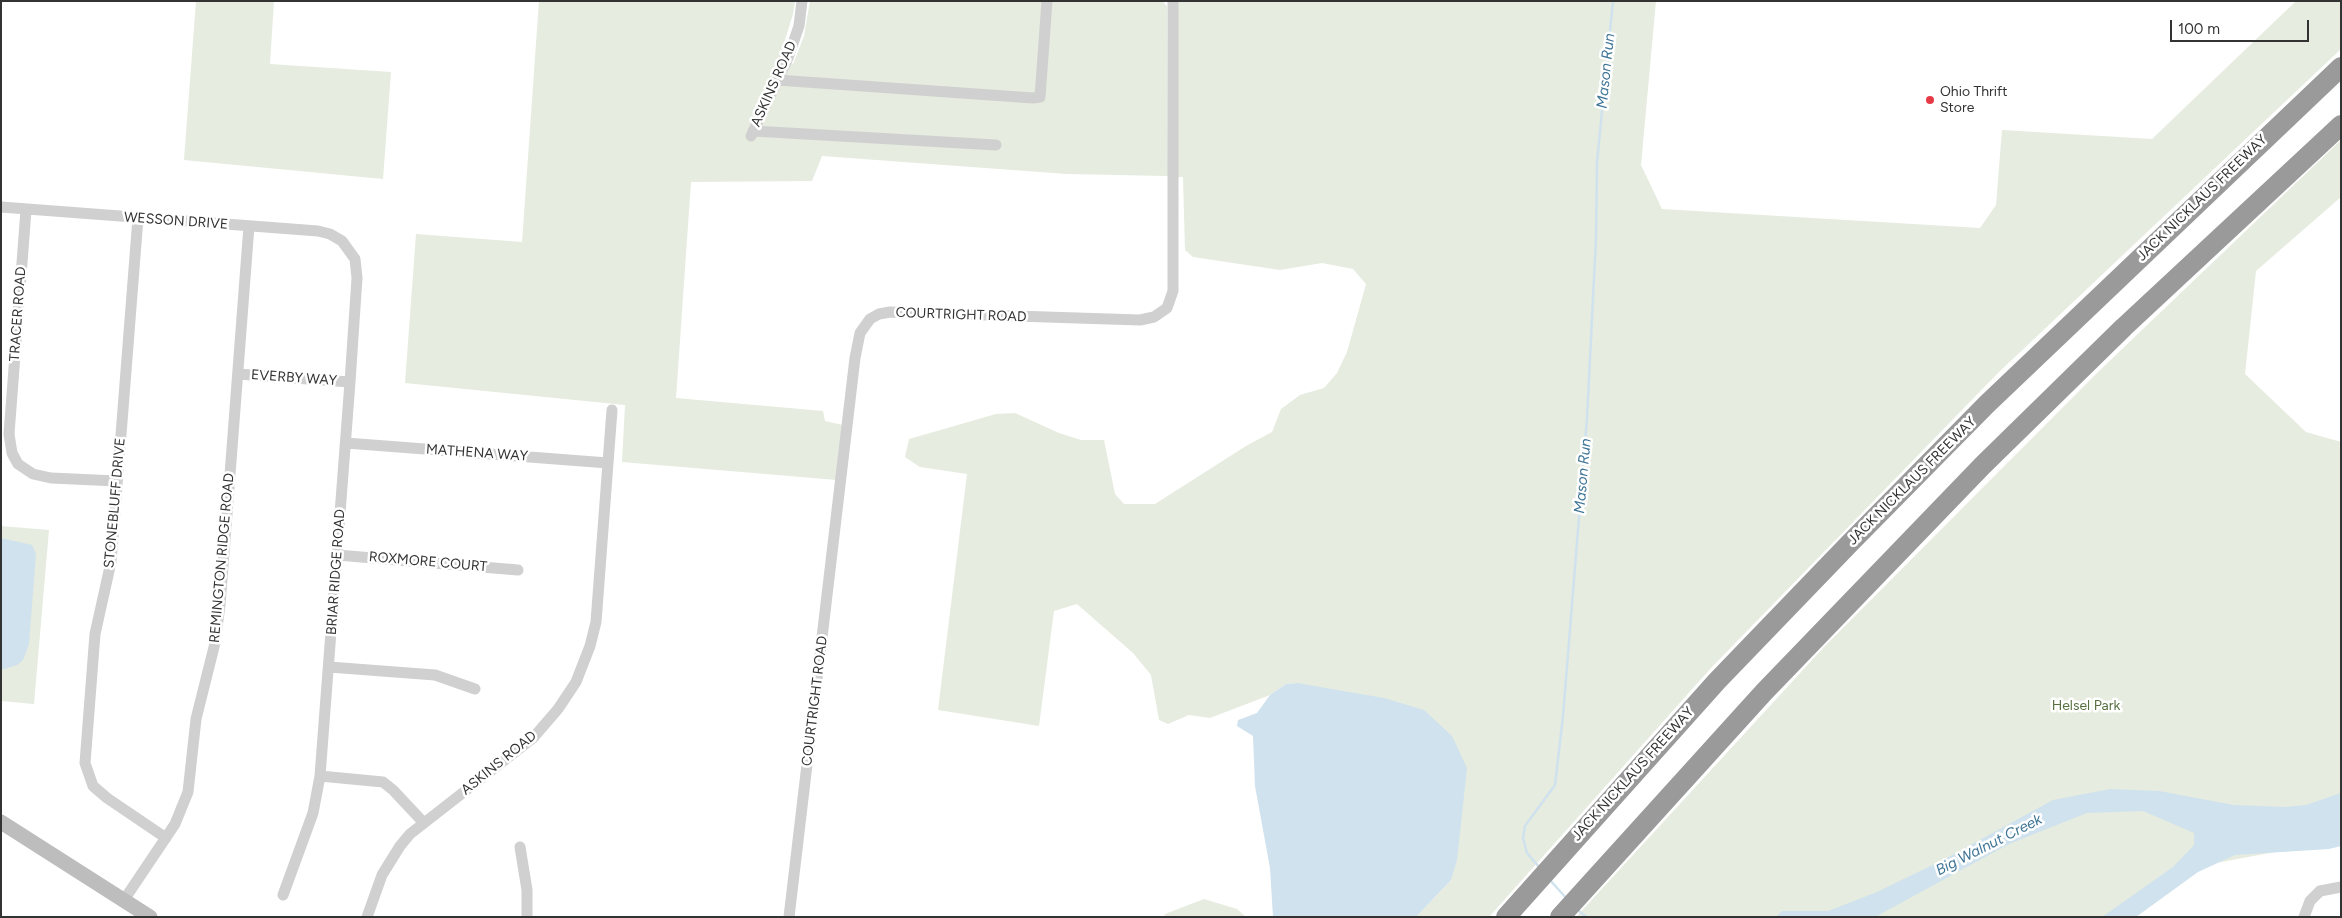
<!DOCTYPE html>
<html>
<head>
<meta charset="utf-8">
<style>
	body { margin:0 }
	#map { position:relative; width:2342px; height:918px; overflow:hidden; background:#fff; font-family:Figtree,sans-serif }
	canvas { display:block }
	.frame { position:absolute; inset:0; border:2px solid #333; pointer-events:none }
	.scale { position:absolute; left:2170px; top:20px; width:139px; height:22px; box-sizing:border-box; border:2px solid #333; border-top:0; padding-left:6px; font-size:15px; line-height:18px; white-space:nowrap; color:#333; -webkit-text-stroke:4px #fff; paint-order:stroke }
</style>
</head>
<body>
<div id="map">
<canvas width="2342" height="918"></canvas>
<div class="frame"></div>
<div class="scale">100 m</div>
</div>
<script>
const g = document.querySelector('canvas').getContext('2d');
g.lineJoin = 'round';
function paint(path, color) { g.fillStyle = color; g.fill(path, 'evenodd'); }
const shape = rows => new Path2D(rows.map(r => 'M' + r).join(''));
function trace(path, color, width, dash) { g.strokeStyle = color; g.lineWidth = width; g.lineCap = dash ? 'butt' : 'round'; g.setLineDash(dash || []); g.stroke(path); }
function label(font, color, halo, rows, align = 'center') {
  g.font = font + ' Figtree,sans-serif'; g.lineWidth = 5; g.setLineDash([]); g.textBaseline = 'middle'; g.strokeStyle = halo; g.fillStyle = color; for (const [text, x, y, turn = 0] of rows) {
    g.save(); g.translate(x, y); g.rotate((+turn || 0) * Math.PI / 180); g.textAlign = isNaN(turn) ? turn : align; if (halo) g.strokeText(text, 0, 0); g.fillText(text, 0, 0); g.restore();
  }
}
const green = shape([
	[196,1,274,1,270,64,391,72,383,179,184,160],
	[539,1,795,1,793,14,780,56,793,64,804,36,810,1,1163,2,1167,6,1168,176,1067,174,822,156,812,181,691,182,676,398,823,411,825,421,843,425,837,480,622,462,625,405,405,383,416,234,522,242],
	[1178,1,1656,1,1641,165,1662,209,1980,228,1996,205,2002,130,2152,139,2296,1,2341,1,2341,49,1998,373,1711,668,1489,917,1416,917,1451,880,1297,683,1286,684,1270,695,1210,718,1189,715,1168,724,1159,720,1151,675,1133,653,1077,604,1054,611,1039,726,938,710,967,474,920,467,905,457,909,439,996,414,1015,413,1059,433,1081,440,1104,440,1115,494,1124,504,1155,504,1246,446,1272,432,1281,409,1300,395,1324,388,1337,373,1347,352,1366,284,1353,269,1322,263,1280,270,1193,257,1185,250,1183,177,1178,177],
	[2341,140,2341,197,2256,271,2245,374,2306,432,2341,442,2341,843,2312,845,2195,867,2129,917,1576,917,1824,647,2098,372],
	[1,526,49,530,34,704,1,701],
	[1204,899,1237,909,1246,917,1164,917,1165,914]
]);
const water = shape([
	[1,538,32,545,36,554,29,644,23,660,17,665,1,670],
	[1297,683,1384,698,1424,710,1452,736,1467,768,1457,860,1451,880,1416,917,1273,917,1270,868,1255,786,1253,736,1237,726,1238,720,1257,713,1270,695,1286,684],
	[2110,789,2159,791,2234,805,2285,807,2306,805,2341,793,2341,846,2329,849,2235,855,2198,872,2136,917,2102,917,2173,867,2194,845,2194,833,2143,811,2087,813,2009,844,1875,917,1776,917,1782,911,1828,911,1877,892,1943,860,2053,800]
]);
const stream = shape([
	[1539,867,1527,853,1523,838,1525,826,1555,785,1563,716,1587,418,1596,239,1597,162,1613,1],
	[1549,879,1567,899],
	[1578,910,1586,917]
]);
const street = shape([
	[777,80,1033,98,1040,97,1047,1],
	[753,131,996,145],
	[751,136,788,58,799,26,802,1],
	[1,207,318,231,330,234,342,241,355,259,357,278,350,382,320,776,313,813,283,895],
	[26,210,9,434,12,453,18,464,33,474,51,478,117,481],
	[138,218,111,562,95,634,85,763,93,786,107,798,166,838],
	[238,374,350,382],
	[346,443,608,463],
	[337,555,518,570],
	[329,667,435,675,475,689],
	[320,776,383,782,393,790,423,822],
	[520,847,527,890,527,917],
	[124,900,175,824,188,792,196,719,215,643,220,605,249,226],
	[367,917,382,875,400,846,410,834,533,738,558,709,576,682,590,646,596,622,612,410],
	[789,917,855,358,860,333,870,319,879,314,890,312,1140,320,1154,317,1167,308,1173,291,1173,1],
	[2304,917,2310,901,2320,891,2341,887]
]);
const secondary = shape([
	[1,822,150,917]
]);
const highway = shape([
	[1506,917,1717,681,1850,543,1987,404,2341,67],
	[1560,917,1764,692,1983,465,2124,327,2341,125]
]);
const markers = [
	[1930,100,5,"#e63946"]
];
const streetNames = [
	["ASKINS ROAD",774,84,-66],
	["JACK NICKLAUS FREEWAY",2202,198,-44],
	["WESSON DRIVE",176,221,4],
	["TRACER ROAD",18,314,-86],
	["COURTRIGHT ROAD",961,315,2],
	["EVERBY WAY",294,378,4],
	["MATHENA WAY",477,453,4],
	["JACK NICKLAUS FREEWAY",1912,481,-45],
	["STONEBLUFF DRIVE",115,503,-85],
	["REMINGTON RIDGE ROAD",222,558,-85],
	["ROXMORE COURT",428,562,5],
	["BRIAR RIDGE ROAD",336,572,-86],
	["COURTRIGHT ROAD",815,701,-83],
	["ASKINS ROAD",499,763,-39],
	["JACK NICKLAUS FREEWAY",1633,774,-48]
];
const poiNames = [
	["Ohio Thrift",1940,92],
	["Store",1940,108]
];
const parkNames = [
	["Helsel Park",2086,706]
];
const waterNames = [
	["Mason Run",1606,71,-84],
	["Mason Run",1583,476,-85],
	["Big Walnut Creek",1989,845,-27]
];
paint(green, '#e6ecdf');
paint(water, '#cfe2ee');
trace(stream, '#cfe2ee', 2.5);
trace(street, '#d0d0d0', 11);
trace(secondary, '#bdbdbd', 15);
trace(highway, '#9a9a9a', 20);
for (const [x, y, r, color] of markers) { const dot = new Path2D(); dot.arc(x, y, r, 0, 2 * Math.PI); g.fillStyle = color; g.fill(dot); trace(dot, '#fff', 2); }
label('14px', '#333', '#fff', streetNames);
label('14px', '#333', '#fff', poiNames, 'left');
label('14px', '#56703f', '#fff', parkNames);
label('italic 15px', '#3f7597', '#fff', waterNames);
</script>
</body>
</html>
